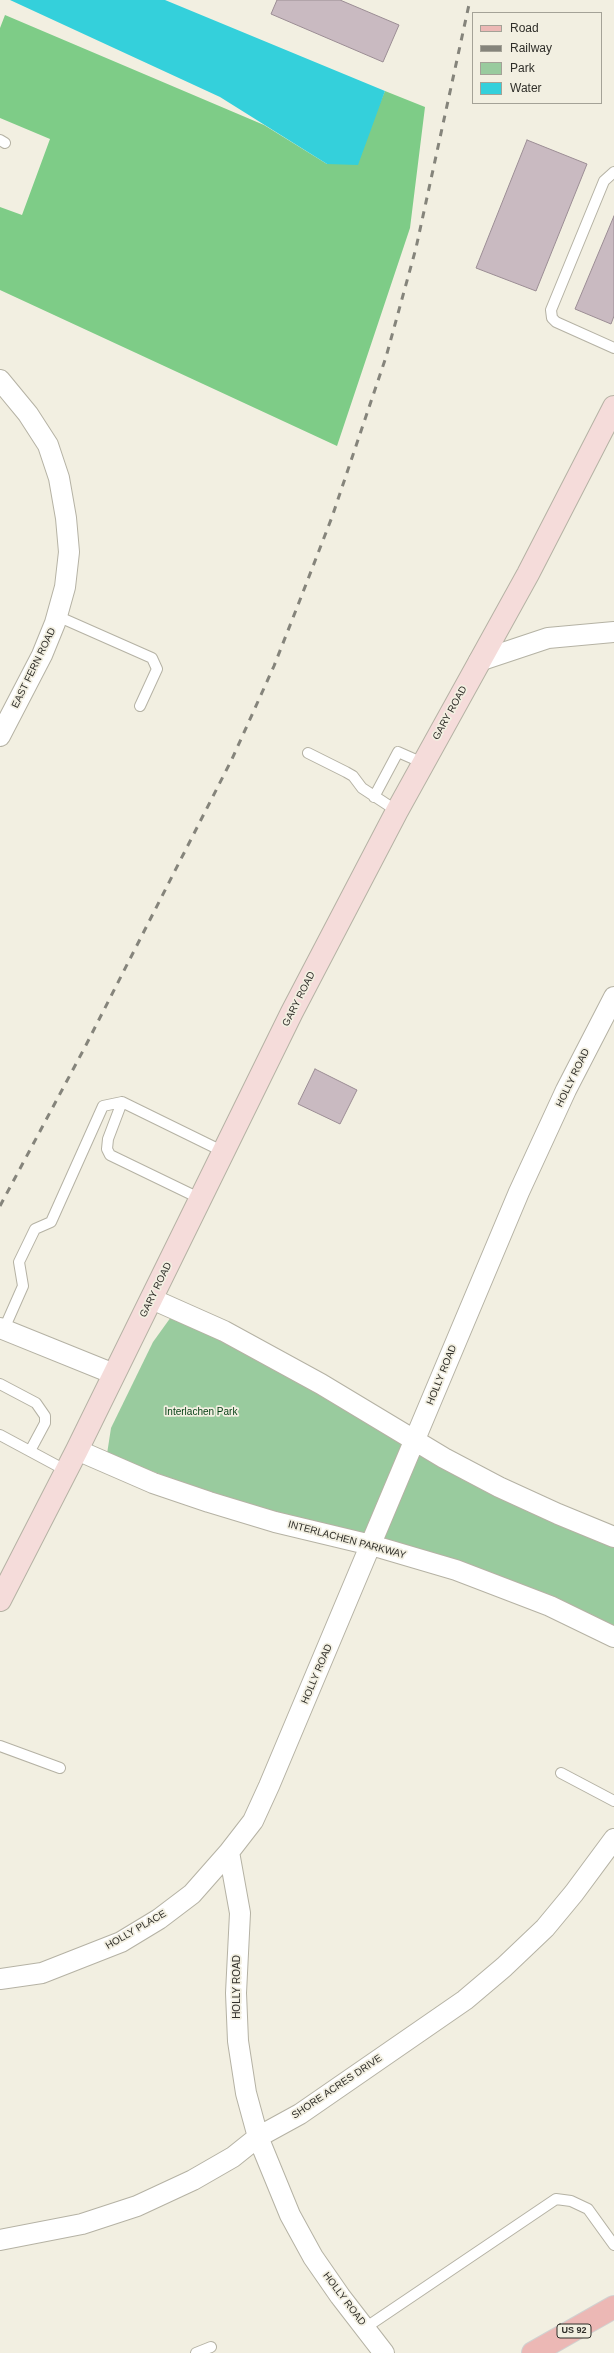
<!DOCTYPE html>
<html>
<head>
<meta charset="utf-8">
<style>
	body { margin:0 }
	#map { position:relative; width:614px; height:2353px; overflow:hidden; background:#f2efe1; font-family:Arial,sans-serif }
	canvas { display:block }
	.legend { position:absolute; left:472px; top:12px; width:130px; height:92px; box-sizing:border-box; background:#f2efe1; border:1px solid #a4a297; margin:0; padding:5px 7px; list-style:none; font-size:12px; color:#2f2e29 }
	.legend li { display:flex; align-items:center; gap:8px; height:20px }
	.legend b { width:20px; border:1px solid #a4a297 }
</style>
</head>
<body>
<div id="map">
<canvas width="614" height="2353"></canvas>
<ul class="legend">
<li><b style="height:5px;background:#ecb8b5"></b>Road</li>
<li><b style="height:5px;background:#85847b"></b>Railway</li>
<li><b style="height:11px;background:#99cb9e"></b>Park</li>
<li><b style="height:11px;background:#34d0db"></b>Water</li>
</ul>
</div>
<script>
const g = document.querySelector('canvas').getContext('2d');
g.lineJoin = 'round';
function paint(path, color) { g.fillStyle = color; g.fill(path, 'evenodd'); }
const shape = rows => new Path2D(rows.map(r => 'M' + r).join(''));
function trace(path, color, width, dash) { g.strokeStyle = color; g.lineWidth = width; g.lineCap = dash ? 'butt' : 'round'; g.setLineDash(dash || []); g.stroke(path); }
function label(font, color, halo, rows, align = 'center') {
  g.font = font + ' Arial,sans-serif'; g.lineWidth = 3.5; g.setLineDash([]); g.textBaseline = 'middle'; g.strokeStyle = halo; g.fillStyle = color; for (const [text, x, y, turn = 0] of rows) {
    g.save(); g.translate(x, y); g.rotate((+turn || 0) * Math.PI / 180); g.textAlign = isNaN(turn) ? turn : align; if (halo) g.strokeText(text, 0, 0); g.fillText(text, 0, 0); g.restore();
  }
}
const green = shape([
	[171,1317,277,1366,614,1541,614,1628,235,1503,107,1454,111,1428,153,1342]
]);
const forest = shape([
	[5,15,264,125,327,164,372,122,385,91,425,107,410,228,337,446,0,290,0,207,22,215,50,139,0,118,0,28]
]);
const water = shape([
	[10,0,165,0,385,91,358,165,327,164,220,97]
]);
const building = shape([
	[277,0,340,0,399,25,383,62,271,14,277,0],
	[527,140,587,164,536,291,476,268,527,140],
	[614,216,614,316,611,324,575,309,614,216],
	[315,1069,357,1090,340,1124,298,1104,315,1069]
]);
const service = shape([
	[0,140,5,143],
	[614,172,604,181,551,310,552,318,556,322,614,348],
	[57,616,152,658,157,669,140,706],
	[308,753,346,772,353,776,362,788,397,811],
	[374,797,398,752,423,763],
	[122,1102,108,1139,107,1149,110,1155,201,1199],
	[4,1329,23,1286,19,1262,35,1229,51,1222,103,1106,122,1102,224,1152],
	[0,1384,36,1403,45,1416,45,1423,30,1451],
	[0,1435,67,1471],
	[0,1746,60,1768],
	[561,1773,614,1801],
	[365,2328,556,2199,571,2201,588,2209,614,2245],
	[196,2353,211,2347]
]);
const minor = shape([
	[0,380,28,414,48,445,59,478,66,518,69,552,65,587,55,623,42,655,0,736],
	[479,661,548,638,614,632],
	[152,1299,224,1331,321,1384,444,1458,499,1487,558,1514,614,1537],
	[0,1328,114,1374],
	[77,1450,153,1483,209,1502,275,1522,371,1545,456,1570,550,1606,614,1637],
	[0,1979,42,1973,121,1942,159,1919,192,1894,229,1852],
	[0,2240,82,2224,137,2206,193,2180,233,2157,258,2137,300,2114,465,2000,504,1967,545,1928,574,1893,614,1839],
	[384,2353,340,2296,313,2257,290,2215,258,2137,246,2093,238,2041,236,1993,240,1913,229,1852,253,1821,269,1786,519,1192,566,1090,614,997]
]);
const secondary = shape([
	[0,1600,77,1450,292,1012,397,811,528,574,614,407]
]);
const primary = shape([
	[533,2353,614,2307]
]);
const rail = shape([
	[0,1206,85,1047,232,759,274,666,298,605,332,517,386,357,416,248,470,0]
]);
const shields = [
	[574,2331,34]
];
const shieldNames = [
	["US 92",574,2331]
];
const streetNames = [
	["EAST FERN ROAD",34,668,-64],
	["GARY ROAD",450,713,-61],
	["GARY ROAD",299,999,-63],
	["HOLLY ROAD",573,1078,-64],
	["GARY ROAD",156,1290,-64],
	["HOLLY ROAD",442,1375,-68],
	["INTERLACHEN PARKWAY",347,1540,15],
	["HOLLY ROAD",317,1674,-67],
	["HOLLY PLACE",136,1930,-30],
	["HOLLY ROAD",237,1987,-90],
	["SHORE ACRES DRIVE",337,2087,-34],
	["HOLLY ROAD",344,2299,53]
];
const parkNames = [
	["Interlachen Park",201,1412]
];
paint(green, '#99cb9e');
paint(forest, '#7ecc87');
paint(water, '#34d0db');
paint(building, '#c9bac1');
trace(building, '#9b8d94', 1);
trace(service, '#b5b2a4', 12);
trace(minor, '#b5b2a4', 22);
trace(secondary, '#b5b2a4', 24);
trace(primary, '#d1d1d0', 24);
trace(service, '#fff', 10);
trace(minor, '#fff', 20);
trace(secondary, '#f5dcda', 22);
trace(primary, '#ecb8b5', 22);
trace(rail, '#85847b', 3, [7, 7]);
for (const [x, y, w] of shields) { const box = new Path2D(); box.roundRect(x - w / 2, y - 7, w, 14, 3); g.fillStyle = '#f2efe1'; g.fill(box); trace(box, '#2f2e29', 1); }
label('bold 9px', '#2f2e29', null, shieldNames);
label('10px', '#2f2e29', '#f2efe1', streetNames);
label('10px', '#023e12', '#f2efe1', parkNames);
</script>
</body>
</html>
